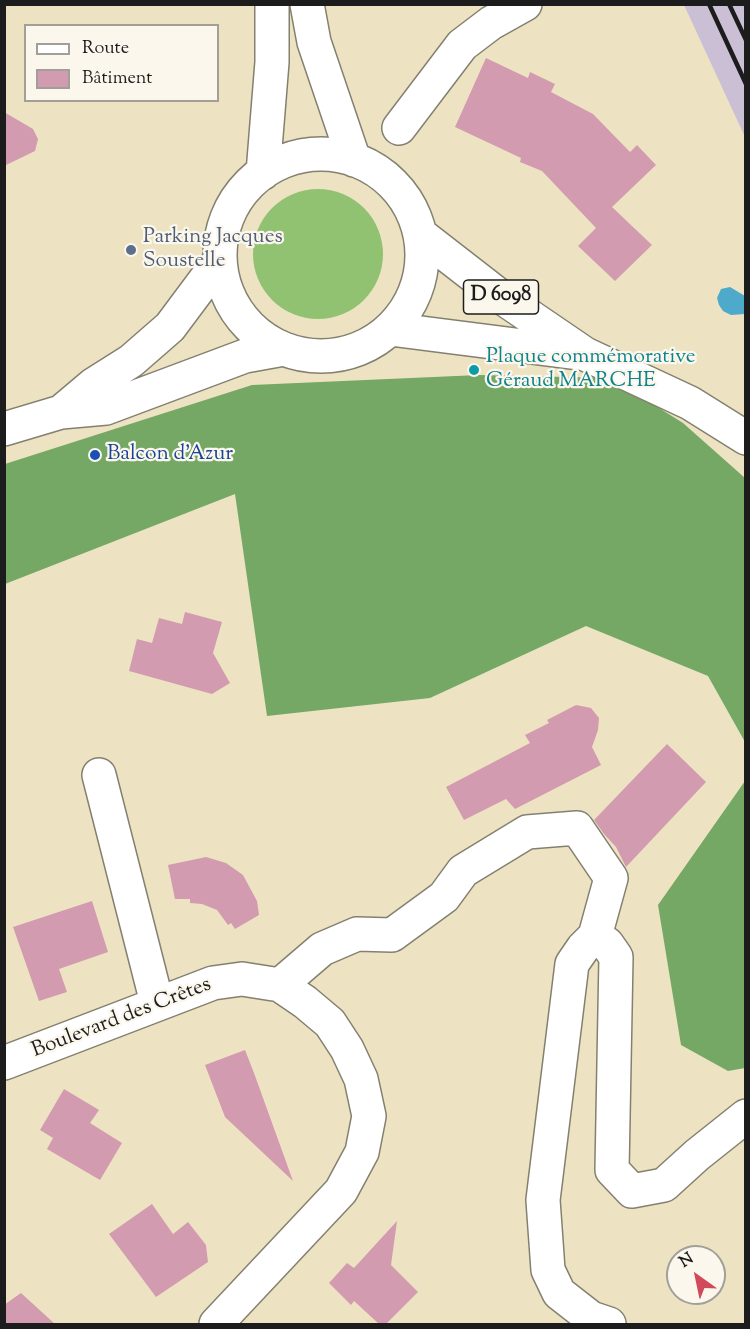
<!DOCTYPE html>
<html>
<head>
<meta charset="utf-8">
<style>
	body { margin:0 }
	#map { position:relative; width:750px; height:1329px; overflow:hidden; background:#ede3c3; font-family:"Sorts Mill Goudy",serif }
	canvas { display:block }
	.frame { position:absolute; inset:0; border:6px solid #1c1c1c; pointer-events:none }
	.legend { position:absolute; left:24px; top:24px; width:195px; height:78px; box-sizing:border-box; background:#fbf7ec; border:2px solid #a29f99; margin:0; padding:8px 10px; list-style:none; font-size:18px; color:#1c1c1c }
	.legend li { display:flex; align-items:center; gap:12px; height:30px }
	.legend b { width:30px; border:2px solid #a29f99 }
	.north { position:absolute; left:666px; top:1245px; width:60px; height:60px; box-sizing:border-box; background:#fbf7ec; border:2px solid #a29f99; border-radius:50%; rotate:327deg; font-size:16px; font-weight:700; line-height:24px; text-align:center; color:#1c1c1c }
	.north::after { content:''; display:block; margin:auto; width:21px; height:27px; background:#d1495b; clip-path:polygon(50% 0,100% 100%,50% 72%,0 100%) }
</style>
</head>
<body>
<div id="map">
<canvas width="750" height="1329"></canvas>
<div class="frame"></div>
<ul class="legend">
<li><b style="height:8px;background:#fff"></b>Route</li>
<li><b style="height:16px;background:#d29baf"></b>Bâtiment</li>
</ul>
<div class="north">N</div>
</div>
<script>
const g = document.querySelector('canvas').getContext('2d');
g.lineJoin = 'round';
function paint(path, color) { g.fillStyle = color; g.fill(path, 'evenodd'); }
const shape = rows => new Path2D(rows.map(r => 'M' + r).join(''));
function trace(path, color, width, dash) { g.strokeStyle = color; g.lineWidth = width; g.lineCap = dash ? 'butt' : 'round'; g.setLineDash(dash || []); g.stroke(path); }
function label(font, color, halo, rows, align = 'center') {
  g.font = font + ' "Sorts Mill Goudy",serif'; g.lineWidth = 4.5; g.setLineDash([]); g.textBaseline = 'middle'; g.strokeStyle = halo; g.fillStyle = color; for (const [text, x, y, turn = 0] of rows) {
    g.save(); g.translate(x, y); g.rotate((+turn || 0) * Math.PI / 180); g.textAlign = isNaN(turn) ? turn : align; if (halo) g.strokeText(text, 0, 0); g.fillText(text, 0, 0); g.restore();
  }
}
const industrial = shape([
	[684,5,745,5,745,137]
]);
const green = shape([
	'253 254a65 65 0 1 1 130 0a65 65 0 1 1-130 0Z'
]);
const forest = shape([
	[479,375,611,378,683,423,745,478,745,742,708,676,586,626,430,698,267,716,235,494,5,584,5,464,252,385],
	[745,781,745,1068,728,1071,681,1045,658,905]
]);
const water = shape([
	[730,287,745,296,745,314,731,315,723,311,719,305,717,298,721,289]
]);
const building = shape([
	[486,58,528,78,530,72,555,84,551,92,593,114,630,152,637,145,656,165,612,207,652,245,615,281,578,246,596,228,542,171,520,162,521,158,455,127],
	[4,112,33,129,38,139,35,151,4,166],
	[185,612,222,622,213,653,230,683,212,694,129,671,137,639,152,643,159,618,182,624],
	[576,705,591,708,599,718,598,730,592,747,601,765,515,809,506,799,464,820,446,787,530,743,525,735,549,723,547,720],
	[667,744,706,782,626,867,616,847,604,834,594,820],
	[206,857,226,863,243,875,257,901,259,915,235,929,231,923,228,925,217,910,202,904,190,903,190,899,175,899,168,865],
	[92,901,108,952,59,969,67,992,39,1001,13,927],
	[245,1050,254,1073,293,1181,225,1117,205,1065],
	[64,1089,99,1110,90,1123,122,1143,100,1180,47,1149,53,1138,40,1130],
	[152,1204,173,1234,188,1222,206,1245,208,1262,156,1297,109,1234],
	[397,1221,391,1265,418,1292,386,1324,379,1324,354,1301,351,1305,329,1283,347,1263,354,1268],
	[21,1293,55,1324,4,1324,4,1305]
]);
const minor = shape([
	[399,128,462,45,491,23,525,4],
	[99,775,157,1003],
	[595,936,607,944,616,957,612,1170,632,1191,664,1185,697,1155,746,1116],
	[280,985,322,949,357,934,392,935,444,897,463,871,527,832,577,828,611,878,595,936,583,948,572,964,543,1200,548,1270,559,1293,591,1318,609,1324],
	[4,1063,213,983,242,979,280,985,305,1002,330,1023,347,1049,361,1079,369,1116,362,1152,341,1191,216,1324]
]);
const major = shape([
	[307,4,314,42,354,160],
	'220 255a101 101 0 1 1 202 0a101 101 0 1 1-202 0Z',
	[263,173,272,62,272,4],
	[421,235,497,294,585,354,690,403,746,438],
	[390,329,578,353],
	[61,412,93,385,131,361,170,327,220,260],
	[4,429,61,412,106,408,245,356,284,349]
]);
const rail = shape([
	[709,4,746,84],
	[729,4,746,40]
]);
const markers = [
	[131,250,6,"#5c6f8a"],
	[474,370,6,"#0f9aa8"],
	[95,455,6,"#1a4fb4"]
];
const shields = [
	[501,297,75]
];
const shieldNames = [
	["D 6098",501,297]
];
const serviceNames = [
	["Parking Jacques",143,238],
	["Soustelle",143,262]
];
const cultureNames = [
	["Plaque commémorative",486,358],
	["Géraud MARCHE",486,382]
];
const transitNames = [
	["Balcon d'Azur",107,455]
];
const streetNames = [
	["Boulevard des Crêtes",122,1019,-21]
];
paint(industrial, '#cbbfd5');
paint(green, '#91c272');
paint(forest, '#74a864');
paint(water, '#4daacb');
paint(building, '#d29baf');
trace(minor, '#848070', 36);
trace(major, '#848070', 36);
trace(minor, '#fff', 33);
trace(major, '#fff', 33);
trace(rail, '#1c1c1c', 4.5);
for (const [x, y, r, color] of markers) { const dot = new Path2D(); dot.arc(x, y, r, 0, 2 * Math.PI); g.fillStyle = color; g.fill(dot); trace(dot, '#fbf7ec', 2); }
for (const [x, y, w] of shields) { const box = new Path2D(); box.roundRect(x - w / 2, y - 17, w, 34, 4.5); g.fillStyle = '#fbf7ec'; g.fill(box); trace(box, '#1c1c1c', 1.5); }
label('bold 20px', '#1c1c1c', null, shieldNames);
label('21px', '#4e5e75', '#fbf7ec', serviceNames, 'left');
label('21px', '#0d838f', '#fbf7ec', cultureNames, 'left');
label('21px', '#164399', '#fbf7ec', transitNames, 'left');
label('21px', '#1c1c1c', '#fbf7ec', streetNames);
</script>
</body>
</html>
